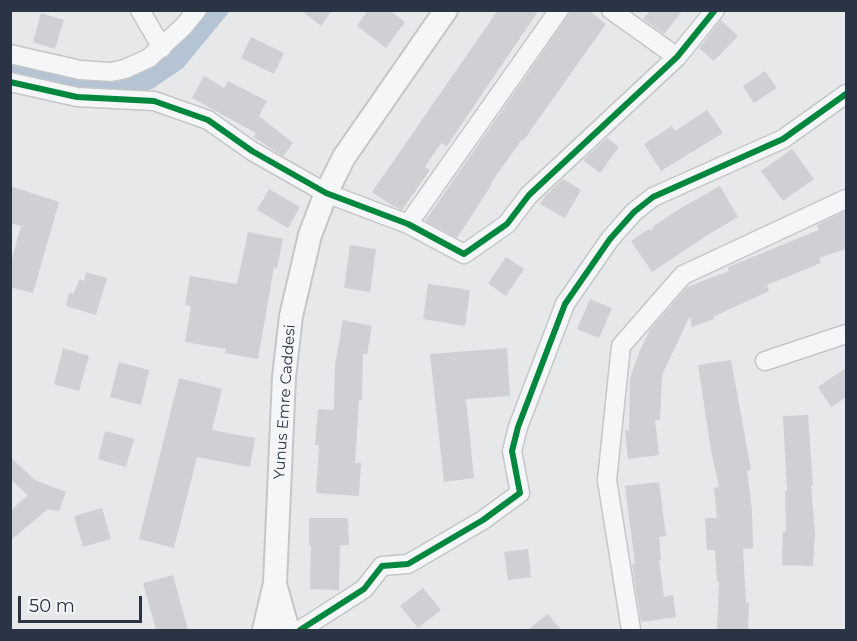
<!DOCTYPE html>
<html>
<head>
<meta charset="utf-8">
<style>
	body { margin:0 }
	#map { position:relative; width:857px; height:641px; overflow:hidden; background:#e6e8ea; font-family:Montserrat,sans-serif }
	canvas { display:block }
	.frame { position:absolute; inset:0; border:12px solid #2b3445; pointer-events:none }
	.scale { position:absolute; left:18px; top:596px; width:124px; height:27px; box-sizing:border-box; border:3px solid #2b3445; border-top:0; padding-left:8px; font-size:18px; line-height:21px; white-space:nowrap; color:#2b3445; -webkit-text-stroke:4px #f4f6f9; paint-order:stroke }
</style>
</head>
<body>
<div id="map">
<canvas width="857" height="641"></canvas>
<div class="frame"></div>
<div class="scale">50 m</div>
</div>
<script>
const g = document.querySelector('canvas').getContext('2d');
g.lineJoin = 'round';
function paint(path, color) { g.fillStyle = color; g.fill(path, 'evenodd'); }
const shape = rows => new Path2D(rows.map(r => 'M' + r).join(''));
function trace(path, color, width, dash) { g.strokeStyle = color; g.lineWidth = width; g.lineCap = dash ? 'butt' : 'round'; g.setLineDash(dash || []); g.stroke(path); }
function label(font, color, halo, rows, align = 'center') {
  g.font = font + ' Montserrat,sans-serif'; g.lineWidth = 4.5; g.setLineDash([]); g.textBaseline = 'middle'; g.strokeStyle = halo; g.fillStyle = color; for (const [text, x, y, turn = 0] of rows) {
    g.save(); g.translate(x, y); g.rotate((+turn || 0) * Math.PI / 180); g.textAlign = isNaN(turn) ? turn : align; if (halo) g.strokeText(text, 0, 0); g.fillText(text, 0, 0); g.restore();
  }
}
const water = shape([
	[208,11,230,11,183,68,152,89,135,93,104,95,11,75,11,60,64,73,157,61,194,29]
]);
const building = shape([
	[301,10,332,10,321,26],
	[368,10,389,10,405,22,386,48,357,26],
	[498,10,539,10,447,146,441,143,425,167,430,170,402,210,391,205,372,192],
	[572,10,588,10,606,24,523,141,522,139,491,183,492,184,457,238,425,221],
	[650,10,683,10,664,34,643,19],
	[41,13,64,20,55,49,33,42],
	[721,20,738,36,714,61,699,48],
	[251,37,284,53,274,74,241,58],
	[765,71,777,88,754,103,743,86],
	[204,76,224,88,228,81,267,101,259,116,293,143,283,156,253,137,256,133,192,98],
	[707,110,723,133,661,171,644,144,672,126,675,131],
	[607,138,619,147,600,173,583,160],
	[792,149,814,179,783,201,761,171],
	[563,179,581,190,565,218,540,204,546,195],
	[10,186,59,202,33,293,10,287,10,265,21,226,10,223],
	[720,186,738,217,706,236,652,272,631,241,649,229,651,231,654,226,681,208],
	[269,189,300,207,288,228,257,210],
	[846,211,846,249,819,258,821,263,767,285,769,291,713,317,714,319,692,327,690,316,662,375,660,420,655,420,659,455,628,459,625,430,629,430,630,378,640,350,650,330,687,287,729,271,728,267,819,230,817,225],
	[248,232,283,239,277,268,274,267,258,359,225,353,226,349,185,342,191,306,185,305,190,276,237,284],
	[350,245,376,249,370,292,344,288],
	[506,257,524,269,506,296,488,283],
	[86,272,107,278,96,315,66,306,69,293,73,294,80,279,84,281],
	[428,284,470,290,465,326,423,319],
	[590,299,612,308,599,338,577,329],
	[343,320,372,326,367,354,363,354,362,400,359,400,355,463,361,463,359,496,316,493,319,445,315,445,318,409,334,410,335,365],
	[63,348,89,356,79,391,54,384],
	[507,348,510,396,466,399,474,478,444,482,430,354],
	[731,360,751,470,747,471,752,510,753,548,743,549,746,603,749,603,748,630,717,630,719,582,717,582,715,550,707,550,705,518,717,518,714,488,719,487,711,450,698,365],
	[119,362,149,370,141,405,110,397],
	[846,368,846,397,831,407,818,387],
	[179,378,222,389,212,430,255,438,250,467,197,457,174,548,139,539],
	[808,415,813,485,811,485,815,533,813,566,782,565,783,531,786,532,785,491,787,491,783,416],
	[105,431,134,439,126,467,98,459],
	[10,457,35,480,66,492,59,511,48,509,10,541,10,511,28,495,10,479],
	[659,482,666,536,659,537,661,560,659,560,664,597,673,595,676,617,641,622,632,564,635,564,625,486],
	[102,508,111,539,83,547,74,516],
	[309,518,348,518,349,545,340,545,339,590,310,589,311,545,309,545],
	[528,549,531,577,508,580,504,552],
	[173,575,188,630,156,630,143,583],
	[423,588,441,610,418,628,400,606],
	[548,614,561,630,528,630]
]);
const minor = shape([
	[140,10,162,48],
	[611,10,677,57],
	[10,54,80,70,111,72,125,69,149,58,183,27,197,10],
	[10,82,77,97,154,101,208,120,252,151,326,193,408,224,464,254,507,224,529,195,677,57,715,10],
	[408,224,559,10],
	[765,361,846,334],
	[300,630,364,589,382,566,408,564,483,520,520,493,512,451,518,427,565,304,610,239,634,212,653,197,783,139,846,94],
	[631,630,607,480,621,346,683,275,846,199]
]);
const tertiary = shape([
	[275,584,288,630],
	[264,630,275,583,284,377,291,316,310,235,326,193,344,157,446,10]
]);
const cycleway = shape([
	[10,82,77,97,154,101,208,120,252,151,326,193,408,224,464,254,507,224,529,195,677,57,715,10],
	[300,630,364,589,382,566,408,564,483,520,520,493,512,451,518,427,565,304,610,239,634,212,653,197,783,139,846,94]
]);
const streetNames = [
	["Yunus Emre Caddesi",285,402,-86]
];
paint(water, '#b4c4d5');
paint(building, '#ced0d3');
trace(minor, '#c4c6c8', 21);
trace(tertiary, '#c4c6c8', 26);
trace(minor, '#f5f6f7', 18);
trace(tertiary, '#f5f6f7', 22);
trace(cycleway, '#00873e', 6);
label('15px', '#2b3445', '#f4f6f9', streetNames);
</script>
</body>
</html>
